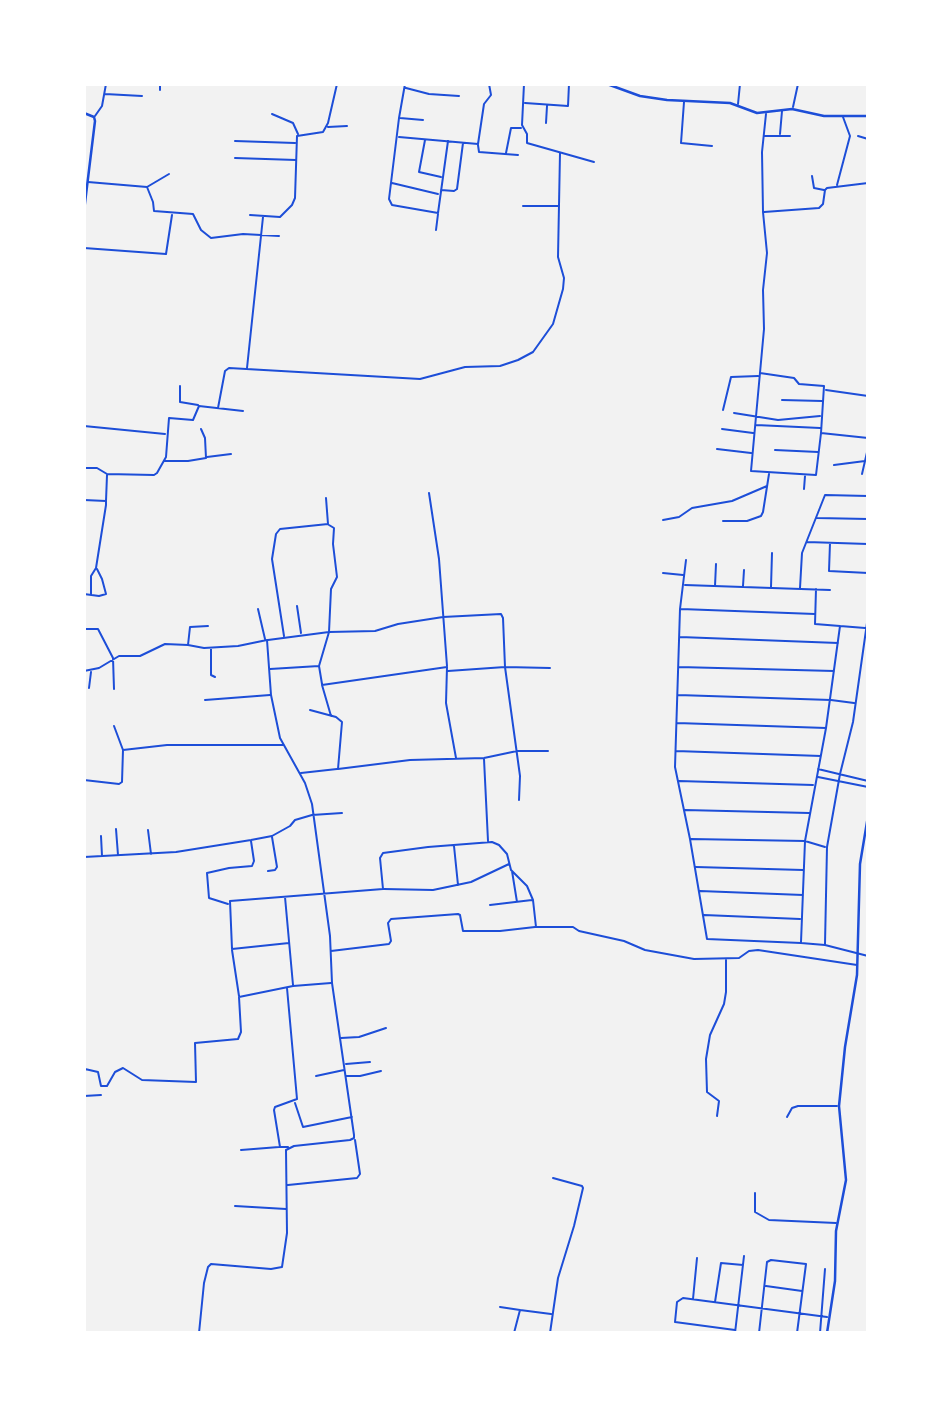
<!DOCTYPE html>
<html>
<head>
<meta charset="utf-8">
<style>
	body { margin:0 }
	#map { position:relative; width:952px; height:1417px; overflow:hidden; background:#f2f2f2; font-family:Montserrat,sans-serif }
	canvas { display:block }
	.frame { position:absolute; inset:0; border:86px solid #fff; pointer-events:none }
</style>
</head>
<body>
<div id="map">
<canvas width="952" height="1417"></canvas>
<div class="frame"></div>
</div>
<script>
const g = document.querySelector('canvas').getContext('2d');
g.lineJoin = 'round';
const shape = rows => new Path2D(rows.map(r => 'M' + r).join(''));
function trace(path, color, width, dash) { g.strokeStyle = color; g.lineWidth = width; g.lineCap = dash ? 'butt' : 'round'; g.setLineDash(dash || []); g.stroke(path); }
const minor = shape([
	[405,84,399,118,389,199,392,205,438,213,448,141],
	[524,84,522,125,527,134,527,143,594,162],
	[451,85,451,84],
	[406,88,429,94,459,96],
	[160,90,160,84],
	[105,94,142,96],
	[684,102,681,143,712,146],
	[525,103,568,106,569,84],
	[738,104,740,84],
	[793,107,798,84],
	[272,114,293,123,298,134],
	[766,114,762,152,763,212,767,253,763,290,764,329,751,471,816,475,821,433],
	[95,116,102,106,106,84],
	[400,118,423,120],
	[546,123,547,106],
	[328,127,347,126],
	[780,134,782,111],
	[765,136,790,136],
	[858,136,868,139],
	[399,137,478,144,484,104,491,95,489,84],
	[425,140,419,172,441,177],
	[235,141,295,143],
	[478,145,479,152,518,155],
	[506,153,511,128,521,128],
	[235,158,296,160],
	[812,176,814,188,824,190],
	[88,182,147,187,169,174],
	[392,183,438,194],
	[837,185,850,136,843,117],
	[147,187,153,202,154,211,193,214,201,230,211,238,243,234,279,236],
	[441,190,454,191,457,189,463,143],
	[523,206,559,206],
	[764,212,819,208,823,204,825,190,827,188,868,183],
	[250,215,280,217,292,205,295,198,297,136,323,132,328,123,337,84],
	[436,230,438,214],
	[84,248,166,254,172,215],
	[247,368,263,217],
	[760,373,794,378,799,384,824,386,821,433,868,438],
	[180,386,180,402,198,405],
	[826,390,868,396],
	[782,400,822,401],
	[218,408,225,371,229,368,420,379,465,367,500,366,518,360,533,352,553,324,563,289,564,278,558,257,560,153],
	[723,410,731,377,758,376],
	[734,413,778,420,820,416],
	[756,425,820,428],
	[84,426,165,434],
	[722,429,753,433],
	[717,449,751,453],
	[775,450,818,452],
	[207,457,231,454],
	[165,461,188,461,206,458,205,438,201,429],
	[834,465,865,461],
	[84,468,97,468,107,474,154,475,157,473,166,457,169,418,193,420,199,406,243,411],
	[862,474,868,448],
	[804,489,805,476],
	[429,493,439,559,447,666],
	[84,500,106,501,106,505,96,568,91,576,91,595],
	[106,501,107,475],
	[817,518,868,519],
	[663,520,679,517,692,508,732,501,767,486],
	[723,521,747,521,761,516,763,512,769,474],
	[807,542,868,544],
	[830,543,829,571,868,573],
	[686,560,680,609,675,767,690,839,707,939,801,943,825,945,868,956],
	[663,573,683,575],
	[685,585,830,590],
	[715,586,716,564],
	[743,586,744,570],
	[771,587,772,553],
	[800,588,802,553,825,495,868,496],
	[816,589,815,624,865,628],
	[84,594,99,596,106,594,102,579,97,569],
	[297,606,301,633],
	[258,609,265,639],
	[681,609,815,614],
	[84,629,98,629,113,658,114,689],
	[284,636,272,559,276,534,280,529,328,524,326,498],
	[680,637,838,643],
	[268,640,329,632,375,631,398,624,443,617,501,614,503,618,505,667,520,776,519,800],
	[188,645,204,648,238,646,267,640,271,695,280,738,305,783,312,804,330,936,332,983,354,1135,354,1138,350,1140,294,1146,286,1150,287,1233,282,1267,271,1269,211,1264,208,1267,204,1283,199,1333],
	[211,649,211,675,215,677],
	[679,667,834,671],
	[270,669,319,666],
	[84,671,99,668,119,656,140,656,165,644,188,645,190,627,208,626],
	[448,671,505,667,550,668],
	[322,684,319,666,329,632,331,589,337,577,333,544,334,528,329,525],
	[89,688,91,672],
	[678,695,831,700,854,703],
	[205,700,270,695],
	[310,710,336,717,342,722,338,769,410,760,484,758,517,751,548,751],
	[331,716,322,685,447,667,446,703,456,758],
	[677,723,826,728],
	[114,726,123,750,167,745,284,745],
	[676,751,821,756],
	[484,759,488,841],
	[818,769,868,781],
	[301,773,337,769],
	[818,777,868,787],
	[84,780,119,784,122,782,123,750],
	[679,781,813,785],
	[685,810,809,813],
	[116,829,118,855],
	[148,830,151,854],
	[101,836,102,856],
	[691,839,805,841,825,847],
	[454,846,458,885],
	[84,857,176,852,251,840,272,836,290,826,295,820,312,815,342,813],
	[696,867,803,870],
	[268,871,275,870,277,867,272,837],
	[512,871,517,902],
	[384,889,433,890,471,882,509,864],
	[700,891,803,895],
	[285,897,293,985],
	[228,904,209,898,207,873,229,868,252,866,254,861,251,841],
	[490,905,532,900],
	[704,915,800,919],
	[801,942,805,841,826,728,840,626],
	[289,943,232,949,230,901,383,889,380,858,383,853,428,847,492,842,499,845,507,854,511,870,527,886,533,900,536,927,573,927,579,931,624,941,645,950,694,959,739,958,749,951,758,950,857,965],
	[825,944,827,847,840,774,853,722,868,616],
	[232,950,239,996],
	[331,951,389,944,391,941,388,923,391,919,458,914,460,915,463,931,500,931,535,927],
	[287,988,297,1099,275,1107,274,1110,280,1147,288,1147],
	[341,1038,359,1037,386,1028],
	[85,1062,85,1096],
	[346,1064,370,1062],
	[85,1069,98,1072,101,1086,107,1086,115,1072,123,1068,142,1080,196,1082,195,1043,238,1039,241,1032,239,997,293,986,331,983],
	[316,1076,344,1070],
	[346,1076,360,1076,381,1071],
	[84,1096,101,1095],
	[295,1103,303,1127,352,1117],
	[717,1116,719,1101,707,1092,706,1059,710,1035,724,1004,726,992,726,959],
	[787,1117,792,1108,798,1106,837,1106],
	[241,1150,279,1147],
	[288,1185,357,1178,360,1174,355,1140],
	[755,1193,755,1212,769,1220,836,1223],
	[235,1206,286,1209],
	[766,1286,802,1291],
	[693,1299,697,1258],
	[715,1302,721,1263,743,1265],
	[500,1307,520,1310],
	[735,1330,675,1322,677,1302,683,1298,827,1317],
	[514,1333,520,1310,551,1314],
	[550,1333,558,1278,574,1226,583,1188,582,1186,553,1178],
	[735,1333,744,1256],
	[759,1333,767,1262,771,1260,806,1264,797,1333],
	[820,1333,825,1269]
]);
const tertiary = shape([
	[575,84,607,84,640,96,667,100,730,103,757,113,792,109,824,116,868,116],
	[84,113,94,117,95,121,84,211]
]);
const secondary = shape([
	[827,1333,835,1281,836,1231,846,1180,839,1106,845,1047,857,975,860,864,868,816]
]);
trace(minor, '#1d4ed8', 2);
trace(tertiary, '#1d4ed8', 2.5);
trace(secondary, '#1d4ed8', 2.5);
</script>
</body>
</html>
